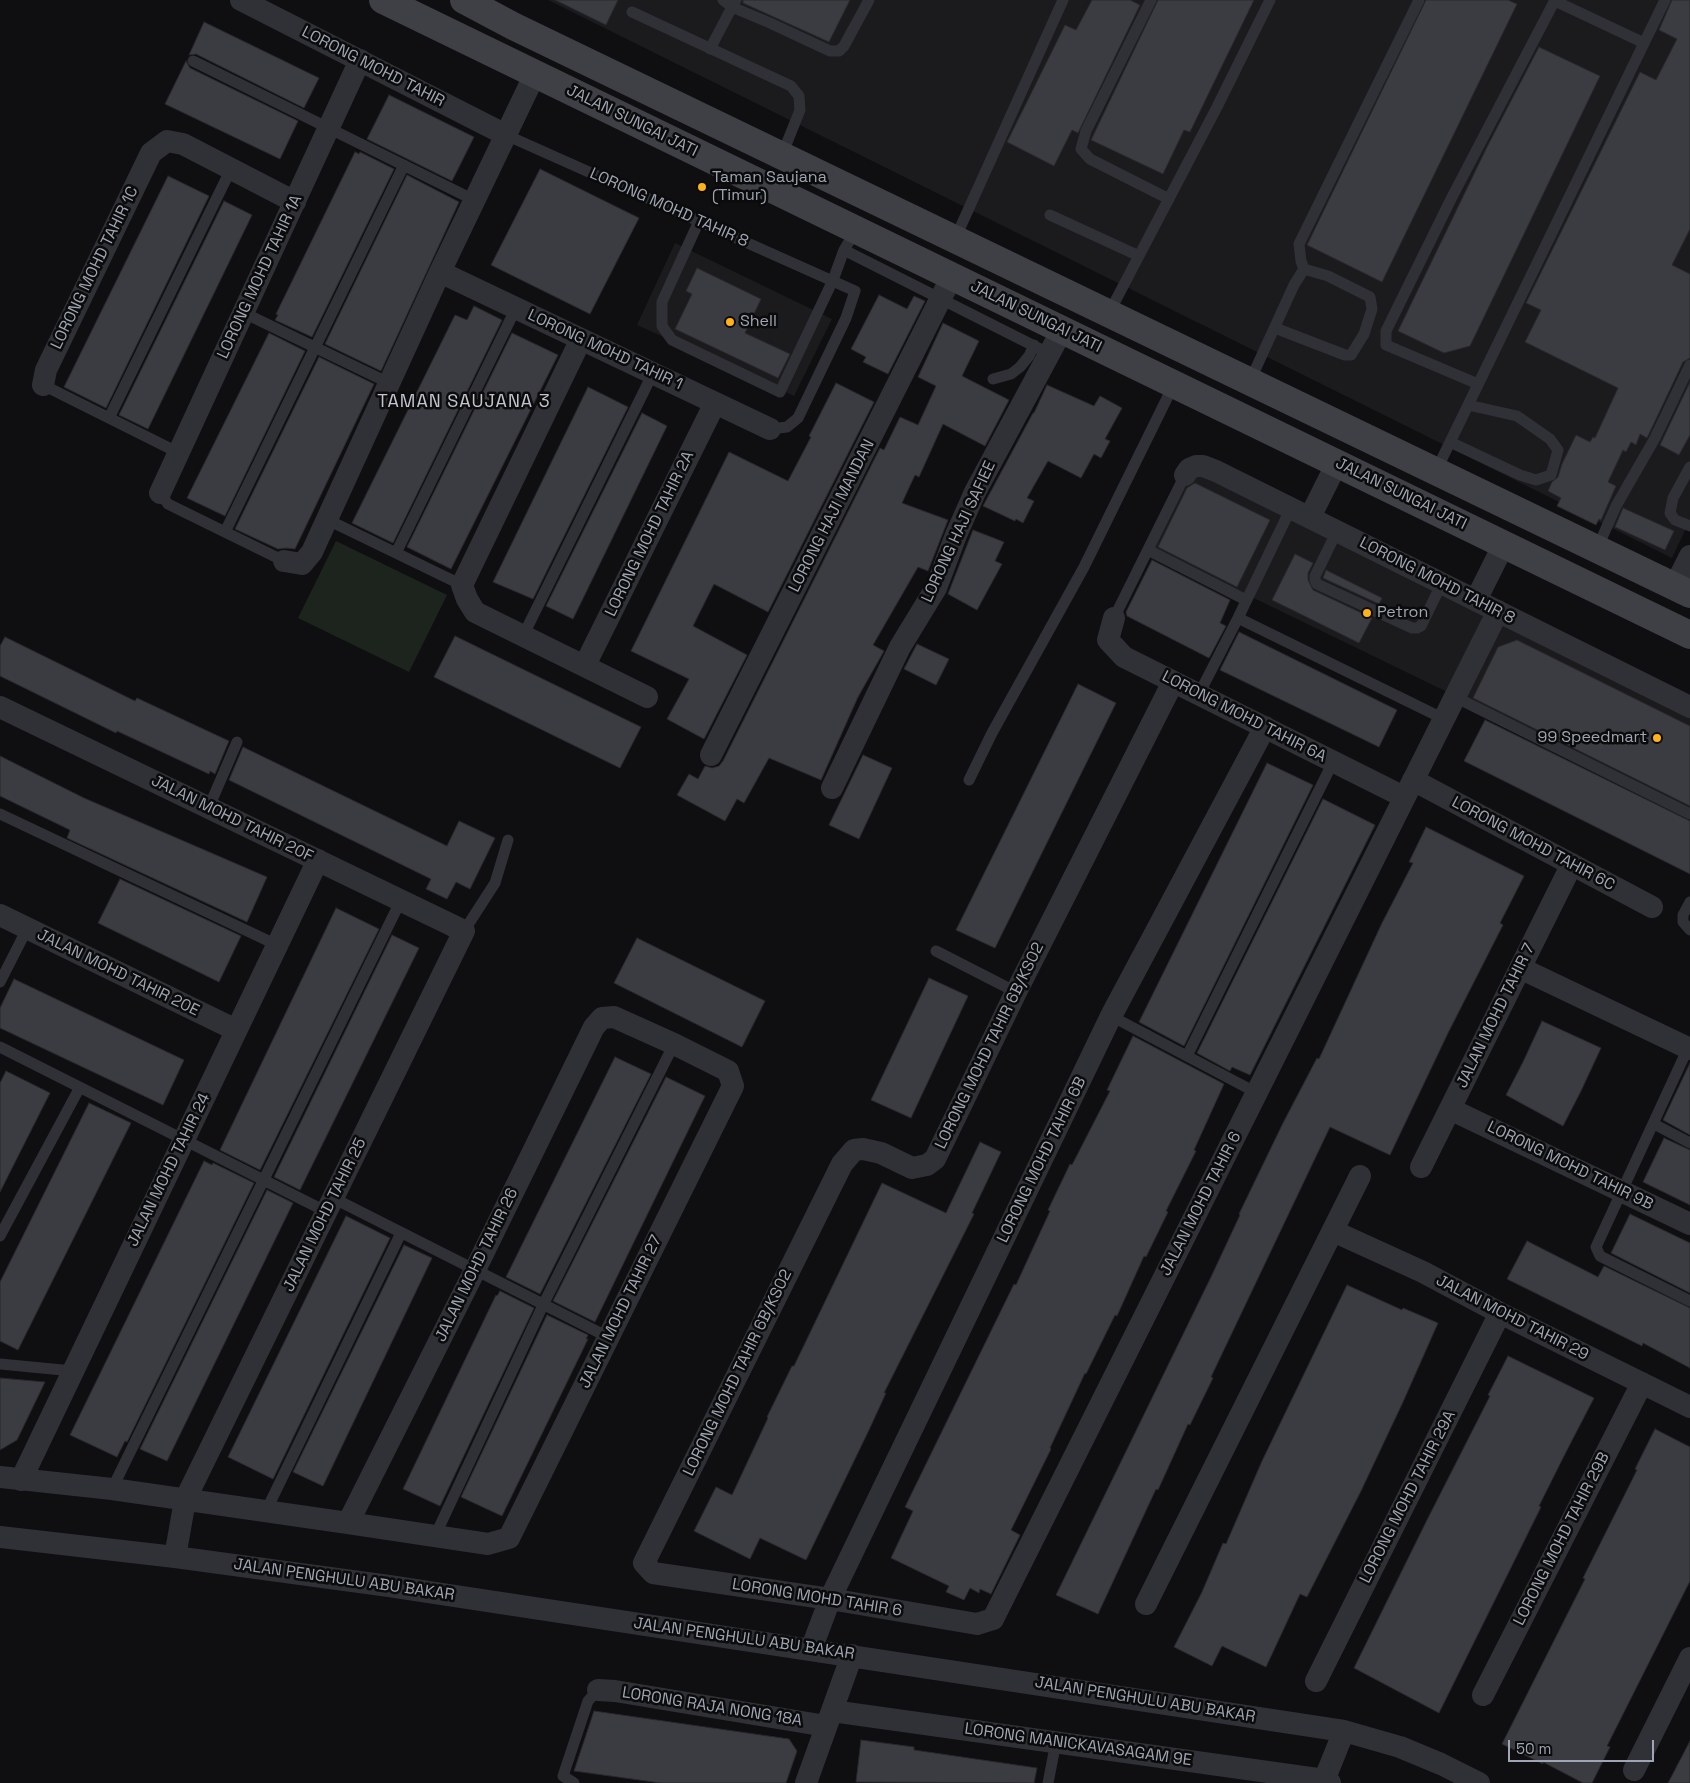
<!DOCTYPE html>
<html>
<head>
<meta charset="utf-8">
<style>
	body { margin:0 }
	#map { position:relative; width:1690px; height:1783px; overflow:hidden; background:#0f0f11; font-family:"Space Grotesk",sans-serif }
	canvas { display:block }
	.scale { position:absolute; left:1508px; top:1740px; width:146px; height:22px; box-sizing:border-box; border:2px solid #9fa5b3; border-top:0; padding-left:6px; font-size:15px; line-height:18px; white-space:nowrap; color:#9fa5b3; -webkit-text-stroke:4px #0b0b0c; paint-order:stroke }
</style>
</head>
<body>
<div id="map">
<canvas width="1690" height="1783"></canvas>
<div class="scale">50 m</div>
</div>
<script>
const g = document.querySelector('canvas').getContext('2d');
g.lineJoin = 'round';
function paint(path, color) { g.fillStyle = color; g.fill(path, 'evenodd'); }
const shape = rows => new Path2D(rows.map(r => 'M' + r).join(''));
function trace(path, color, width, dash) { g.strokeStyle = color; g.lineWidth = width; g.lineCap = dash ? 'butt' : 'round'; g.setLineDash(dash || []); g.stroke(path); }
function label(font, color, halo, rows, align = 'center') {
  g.font = font + ' "Space Grotesk",sans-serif'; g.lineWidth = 5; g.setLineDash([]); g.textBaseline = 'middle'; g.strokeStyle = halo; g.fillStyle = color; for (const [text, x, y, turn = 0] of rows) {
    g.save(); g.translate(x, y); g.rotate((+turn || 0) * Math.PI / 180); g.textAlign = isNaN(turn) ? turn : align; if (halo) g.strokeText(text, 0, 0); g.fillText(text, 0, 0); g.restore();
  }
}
const built = shape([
	[548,0,1690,0,1690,520,1672,558],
	[675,243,832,319,794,396,637,325],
	[1206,476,1690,716,1690,810,1153,549,1189,477]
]);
const green = shape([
	[336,541,447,595,409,672,298,618]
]);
const building = shape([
	[555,0,618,0,606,25,555,0],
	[743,0,850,0,829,42,743,3,743,0],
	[1092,0,1130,0,1140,5,1078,133,1072,130,1054,166,1007,142,1065,25,1076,30,1092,0],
	[1158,0,1254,0,1190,132,1184,130,1163,174,1091,140,1158,0],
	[1426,0,1508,0,1517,4,1382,282,1307,245,1426,0],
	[1672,0,1690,0,1690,229,1672,265,1690,274,1690,358,1683,362,1647,438,1640,434,1636,445,1631,442,1626,452,1623,450,1608,482,1616,486,1601,520,1599,519,1596,525,1557,506,1561,498,1548,491,1552,482,1558,477,1562,464,1576,435,1590,442,1593,437,1595,438,1618,388,1525,342,1541,310,1526,303,1640,72,1656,80,1677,39,1659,30,1672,0],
	[204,22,319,78,304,108,196,54,189,55,204,22],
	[1539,47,1600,76,1470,346,1444,353,1398,331,1487,147,1539,47],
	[186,61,190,68,298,121,280,159,165,104,186,61],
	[389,95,474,137,452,181,367,139,389,95],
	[355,152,359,154,360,152,394,169,312,337,275,320,278,315,276,314,355,152],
	[540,169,639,218,590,314,491,265,540,169],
	[407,175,459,202,381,371,325,344,407,175],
	[168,176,209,196,106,408,64,387,168,176],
	[224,201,252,215,148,429,119,415,224,201],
	[697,268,761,299,745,333,790,354,778,378,675,329,692,294,686,291,697,268],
	[879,295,907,309,914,296,925,301,888,374,863,362,866,357,851,349,879,295],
	[474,306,502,320,393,543,352,523,455,315,467,320,474,306],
	[943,323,979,341,962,376,1009,400,985,446,943,424,919,477,915,475,902,503,948,520,928,571,918,567,873,645,884,651,858,697,821,780,769,758,744,803,737,799,725,821,677,795,689,774,698,779,705,766,712,768,719,766,723,761,880,448,884,450,900,417,918,425,936,386,918,377,943,323],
	[269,333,305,351,225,516,187,498,269,333],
	[512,333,558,355,451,569,407,547,512,333],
	[319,357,374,384,295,549,286,548,278,549,235,529,319,357],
	[1690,382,1690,435,1679,455,1660,445,1690,382],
	[836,383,874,402,768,612,714,584,693,626,747,655,704,739,667,719,689,679,631,651,729,452,788,481,811,437,809,436,836,383],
	[1047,385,1094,406,1100,396,1122,408,1105,439,1110,441,1101,458,1094,454,1081,478,1048,461,1027,498,1034,501,1023,523,1016,519,1015,521,983,506,1033,413,1034,413,1047,385],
	[588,387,628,407,533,599,493,582,588,387],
	[642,413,667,426,573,619,546,606,642,413],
	[1195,483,1270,520,1237,587,1158,547,1187,488,1195,483],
	[1623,508,1674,531,1665,550,1615,527,1623,508],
	[973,530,1004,542,995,561,1002,564,977,610,948,594,973,530],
	[1295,554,1313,563,1308,573,1308,580,1313,590,1372,618,1359,643,1272,600,1295,554],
	[1152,560,1230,600,1220,623,1226,626,1209,658,1127,616,1126,612,1152,560],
	[1326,570,1382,598,1379,604,1323,578,1326,570],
	[1239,632,1397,710,1379,747,1220,670,1239,632],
	[455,636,641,727,620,768,434,677,455,636],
	[5,637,135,701,137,698,229,741,215,774,210,771,209,774,117,731,116,733,0,676,0,646,5,637],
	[1517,640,1690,726,1690,806,1473,698,1498,647,1517,640],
	[917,644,949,659,936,685,904,669,917,644],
	[1078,684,1116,703,995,948,956,930,1078,684],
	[1485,720,1690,821,1690,874,1464,761,1485,720],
	[243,747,447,846,459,821,495,838,470,889,456,882,447,899,426,889,431,879,229,780,243,747],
	[863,755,892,768,859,839,829,825,863,755],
	[0,756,84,798,267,877,247,922,67,838,70,830,0,796,0,756],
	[1267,763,1313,785,1184,1046,1139,1022,1267,763],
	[1323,799,1375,825,1250,1075,1232,1067,1230,1071,1197,1053,1323,799],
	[1426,827,1524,876,1500,923,1503,925,1448,1033,1390,1155,1330,1127,1211,1377,1213,1378,1190,1425,1188,1424,1158,1490,1156,1489,1098,1614,1056,1595,1211,1277,1240,1215,1239,1214,1283,1123,1317,1058,1319,1059,1382,923,1413,863,1409,862,1426,827],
	[120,879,241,936,219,982,98,923,120,879],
	[336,908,379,929,260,1170,220,1150,336,908],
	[392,935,419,948,300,1190,274,1177,392,935],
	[637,938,765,1001,742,1047,614,983,637,938],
	[929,978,968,996,911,1118,871,1100,929,978],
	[14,979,184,1060,163,1105,0,1028,0,1008,14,979],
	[1542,1021,1601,1048,1581,1091,1563,1126,1506,1095,1523,1062,1542,1021],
	[1133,1036,1224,1084,1194,1150,1196,1151,1166,1211,1168,1212,1146,1257,1144,1256,1117,1316,1115,1315,1086,1374,1085,1373,1050,1448,1051,1449,1011,1530,1020,1535,991,1594,980,1589,979,1593,970,1588,964,1600,946,1592,949,1586,891,1558,913,1511,905,1507,1014,1284,1016,1285,1050,1211,1048,1210,1070,1164,1072,1165,1110,1091,1107,1090,1133,1036],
	[615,1057,651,1074,540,1294,506,1277,615,1057],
	[1690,1063,1690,1135,1663,1120,1690,1063],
	[6,1071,50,1093,0,1192,0,1083,6,1071],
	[666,1077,705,1096,595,1322,553,1301,666,1077],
	[89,1103,131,1123,18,1350,0,1341,0,1282,89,1103],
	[1664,1138,1690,1150,1690,1205,1643,1182,1664,1138],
	[980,1142,1001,1152,972,1213,974,1214,884,1393,886,1393,869,1430,806,1560,760,1538,750,1559,694,1531,716,1487,732,1495,768,1418,767,1417,792,1366,794,1366,882,1183,946,1213,980,1142],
	[204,1161,212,1165,213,1163,254,1183,127,1442,125,1441,117,1457,70,1435,204,1161],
	[267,1190,293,1203,167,1461,140,1449,267,1190],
	[1630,1214,1690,1243,1690,1293,1611,1253,1630,1214],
	[346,1216,390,1238,273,1479,228,1457,346,1216],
	[1527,1241,1598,1277,1604,1266,1690,1308,1690,1368,1643,1343,1642,1346,1507,1279,1527,1241],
	[404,1245,432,1258,323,1486,293,1472,404,1245],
	[1347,1285,1402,1310,1403,1308,1438,1323,1403,1402,1361,1491,1307,1597,1300,1594,1266,1667,1222,1646,1212,1666,1174,1647,1202,1592,1223,1543,1226,1544,1262,1461,1347,1285],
	[500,1291,534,1308,440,1506,403,1489,496,1295,497,1296,500,1291],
	[547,1315,588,1335,586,1339,588,1339,502,1516,461,1497,547,1315],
	[1508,1356,1594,1398,1566,1452,1539,1506,1541,1507,1439,1713,1354,1668,1427,1520,1490,1396,1488,1395,1508,1356],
	[0,1378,45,1382,17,1440,0,1450,0,1378],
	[1655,1429,1690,1447,1690,1581,1607,1746,1610,1747,1592,1783,1583,1783,1543,1762,1543,1764,1502,1744,1585,1579,1583,1578,1637,1470,1635,1469,1655,1429],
	[594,1711,789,1739,797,1751,786,1783,661,1783,574,1771,594,1711],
	[861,1740,914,1747,914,1750,1037,1768,1034,1783,856,1782,861,1740],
	[1690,1741,1690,1783,1668,1783,1690,1741]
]);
const lane = shape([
	[736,0,732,7,770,23,830,51,839,51,844,46,869,0],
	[1151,0,1086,131,1081,149,1090,159,1169,199],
	[1555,1,1644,43],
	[632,12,791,86,799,96,800,110,782,155],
	[710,49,732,7,723,0],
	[193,61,474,200],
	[506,135,855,291,846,318,798,418,787,427,770,429],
	[1050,215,1139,256],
	[699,221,662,302,662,326,672,340,780,392,833,280,844,250,856,230],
	[955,239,1063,0],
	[844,250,1048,353],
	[244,313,389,383],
	[1109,313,1217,107,1270,0],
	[1275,328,1345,355,1351,355,1364,334,1372,309,1370,297,1328,276,1304,269],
	[993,379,1011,374,1020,367,1029,356,1034,345],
	[1250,381,1294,285,1304,269,1301,261,1299,244,1419,0],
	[1478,384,1386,345,1386,331,1451,199,1555,0],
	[43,385,179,453],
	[109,418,231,169],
	[1450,442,1520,475,1536,480,1551,475,1558,450,1550,439,1517,416,1468,405],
	[1690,467,1673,498,1670,513,1675,520,1690,526],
	[1436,471,1665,0],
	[160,493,168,504,284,561],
	[328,520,462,585],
	[1337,531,1315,576,1315,580,1317,584,1412,628,1417,628,1421,626,1442,583],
	[225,532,404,165],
	[1597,549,1616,506,1655,438,1690,365],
	[1148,550,1246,600],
	[396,553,516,308],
	[1114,618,1185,475],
	[1238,618,1444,719],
	[524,634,653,373],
	[1199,694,1238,618,1291,508],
	[1455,697,1690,814],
	[969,780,992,733,1084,567,1174,384],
	[209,807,237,742],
	[0,814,277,945],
	[1690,902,1683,915,1683,922,1690,930],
	[464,931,495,883,508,840],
	[936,951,1016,992],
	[0,982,27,929],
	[1111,1016,1257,1093],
	[0,1047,327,1212],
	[1688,1048,1596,1247,1600,1256,1690,1301],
	[1187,1056,1333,762],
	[1654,1124,1690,1143],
	[333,1198,608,1337],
	[0,1236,80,1087],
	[0,1364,73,1371],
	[112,1489,401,900],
	[266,1511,401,1233],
	[435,1536,544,1303,674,1044],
	[574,1783,563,1776,588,1701,598,1690],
	[1048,1783,1056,1742]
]);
const street = shape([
	[241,0,506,135],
	[440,272,770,429],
	[581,339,462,585,467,599,475,612,647,697],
	[43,385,46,370,151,153,167,141,183,144,295,202],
	[1185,475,1189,469,1196,466,1203,466,1216,471,1690,707],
	[160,493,360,60],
	[1310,517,1337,463],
	[284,561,302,564,312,552,440,272,535,74],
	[1675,586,1690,556],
	[1476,600,1504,544],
	[1114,618,1108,640,1124,657,1404,797],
	[585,665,715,403],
	[1173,682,1016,992,935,1159,927,1165,912,1168,881,1153,863,1149,854,1150,842,1164,644,1563,653,1573,830,1599,977,1624,993,1619,1498,611],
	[0,707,464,931,185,1500,175,1557],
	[711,755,952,276],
	[1413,780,1652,907],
	[832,788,900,647,936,588,956,535,975,492,1062,330],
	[0,915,236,1030],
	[1520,968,1690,1049],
	[1450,1109,1690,1224],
	[1421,1167,1572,864],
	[1333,1231,1423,1272,1500,1313,1690,1407],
	[0,1477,112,1489,348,1523,488,1544,509,1538,733,1086,728,1071,674,1044,614,1017,602,1018,594,1027,475,1270,348,1523],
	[21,1480,318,860],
	[0,1537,175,1557,389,1586,1344,1731,1400,1747,1441,1764,1479,1783],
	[1146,1604,1360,1176],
	[811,1650,830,1599,1111,1016,1265,727],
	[1316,1681,1500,1313],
	[598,1690,615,1691,826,1726],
	[1483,1695,1642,1383],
	[832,1711,1325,1780,1330,1783],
	[1634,1770,1690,1658],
	[806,1783,852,1655],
	[1323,1783,1344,1731]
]);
const secondary = shape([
	[383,0,1690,635],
	[464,0,513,26,1690,594]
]);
const markers = [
	[702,187,5,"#ffb219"],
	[730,322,5,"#ffb219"],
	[1367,613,5,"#ffb219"],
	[1657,738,5,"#ffb219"]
];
const streetNames = [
	["LORONG MOHD TAHIR",373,67,27],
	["JALAN SUNGAI JATI",632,121,26],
	["LORONG MOHD TAHIR 8",669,208,24],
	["LORONG MOHD TAHIR 1C",95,268,-64],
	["LORONG MOHD TAHIR 1A",260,277,-65],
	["JALAN SUNGAI JATI",1036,317,26],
	["LORONG MOHD TAHIR 1",605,350,25],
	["JALAN SUNGAI JATI",1401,494,26],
	["LORONG HAJI MANDAN",832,516,-63],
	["LORONG HAJI SAFIEE",959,532,-65],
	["LORONG MOHD TAHIR 2A",650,534,-64],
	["LORONG MOHD TAHIR 8",1437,581,27],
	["LORONG MOHD TAHIR 6A",1244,717,27],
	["JALAN MOHD TAHIR 20F",232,819,26],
	["LORONG MOHD TAHIR 6C",1533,844,28],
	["JALAN MOHD TAHIR 20E",118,973,26],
	["JALAN MOHD TAHIR 7",1496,1016,-64],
	["LORONG MOHD TAHIR 6B/KS02",990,1046,-64],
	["LORONG MOHD TAHIR 6B",1042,1160,-64],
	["LORONG MOHD TAHIR 9B",1570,1166,26],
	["JALAN MOHD TAHIR 24",169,1170,-64],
	["JALAN MOHD TAHIR 6",1201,1204,-63],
	["JALAN MOHD TAHIR 25",325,1215,-64],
	["JALAN MOHD TAHIR 26",477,1265,-64],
	["JALAN MOHD TAHIR 27",621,1312,-64],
	["JALAN MOHD TAHIR 29",1512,1318,27],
	["LORONG MOHD TAHIR 6B/KS02",738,1373,-64],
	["LORONG MOHD TAHIR 29A",1408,1497,-63],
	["LORONG MOHD TAHIR 29B",1562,1539,-63],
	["JALAN PENGHULU ABU BAKAR",344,1580,8],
	["LORONG MOHD TAHIR 6",817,1598,9],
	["JALAN PENGHULU ABU BAKAR",744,1639,8],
	["JALAN PENGHULU ABU BAKAR",1145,1700,9],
	["LORONG RAJA NONG 18A",712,1707,9],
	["LORONG MANICKAVASAGAM 9E",1078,1745,8]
];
const poiNames = [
	["Taman Saujana",712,178],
	["(Timur)",712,196],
	["Shell",740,322],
	["Petron",1377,613],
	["99 Speedmart",1647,738,"right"]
];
const neighbourhoodNames = [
	["TAMAN SAUJANA 3",464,402]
];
paint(built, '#1b1b1e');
paint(green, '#1c241d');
paint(building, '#3b3c41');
trace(building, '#29292d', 1);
trace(lane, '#303136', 11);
trace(street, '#303136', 22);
trace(secondary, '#3e4046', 28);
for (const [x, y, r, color] of markers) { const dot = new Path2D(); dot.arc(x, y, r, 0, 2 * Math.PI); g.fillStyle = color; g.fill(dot); trace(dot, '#0b0b0c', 2); }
label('16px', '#9fa5b3', '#0b0b0c', streetNames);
label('16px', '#9fa5b3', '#0b0b0c', poiNames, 'left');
g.letterSpacing = '1px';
label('18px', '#c1c4cf', '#0b0b0c', neighbourhoodNames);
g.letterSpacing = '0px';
</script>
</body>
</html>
